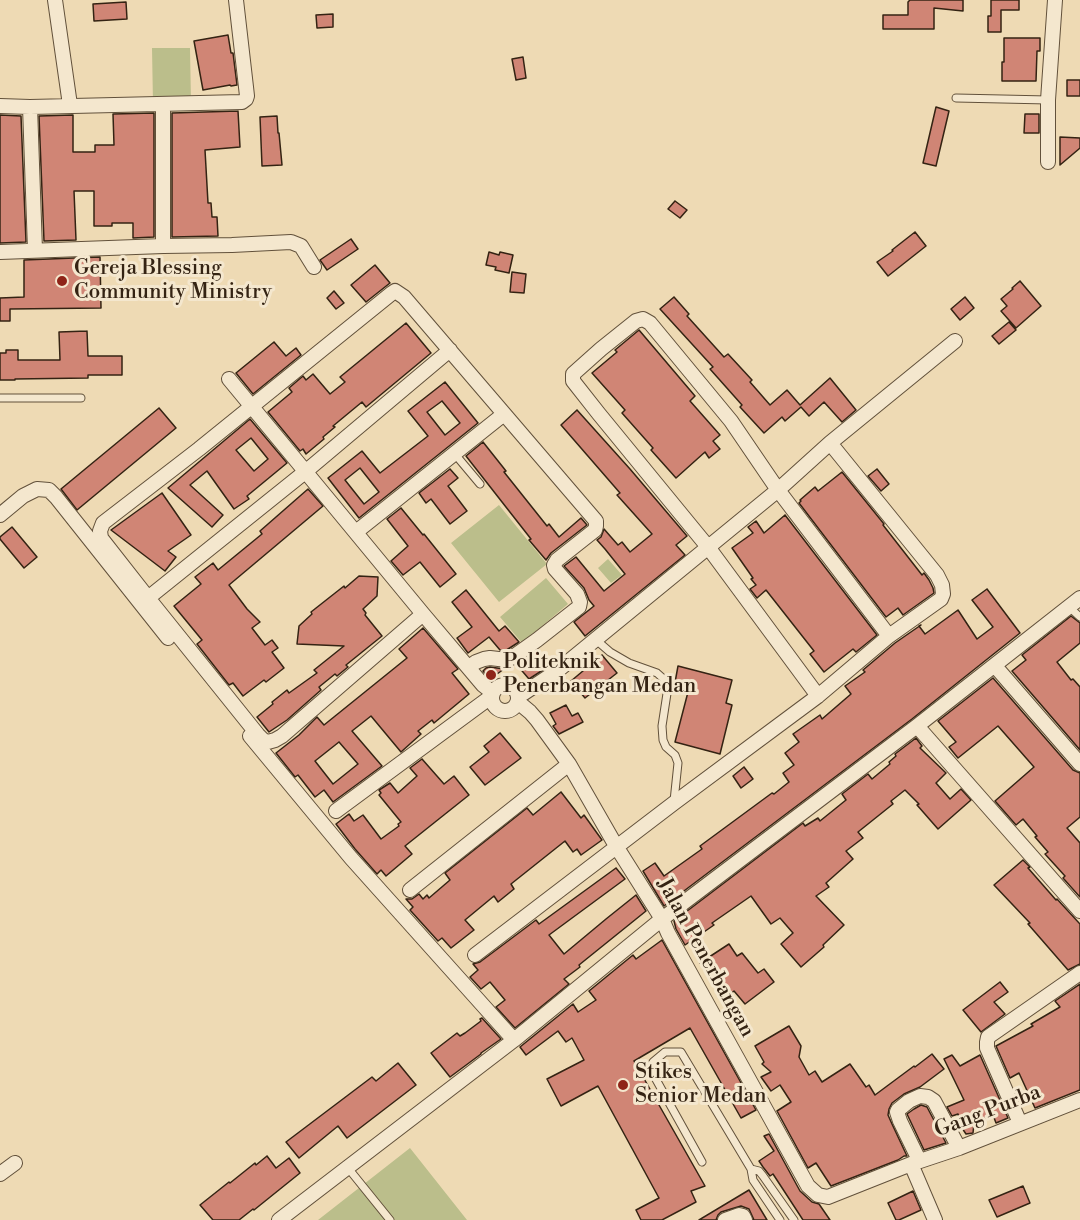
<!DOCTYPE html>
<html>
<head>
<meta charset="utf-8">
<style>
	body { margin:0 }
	canvas { display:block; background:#eedab4 }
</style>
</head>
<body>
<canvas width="1080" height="1220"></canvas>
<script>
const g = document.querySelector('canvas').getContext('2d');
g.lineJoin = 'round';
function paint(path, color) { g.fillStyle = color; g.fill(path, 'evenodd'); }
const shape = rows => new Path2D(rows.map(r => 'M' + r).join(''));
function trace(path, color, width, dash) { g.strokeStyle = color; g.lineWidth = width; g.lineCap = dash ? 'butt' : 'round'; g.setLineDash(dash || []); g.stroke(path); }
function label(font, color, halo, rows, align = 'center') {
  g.font = font + ' "Libre Bodoni",serif'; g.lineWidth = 6; g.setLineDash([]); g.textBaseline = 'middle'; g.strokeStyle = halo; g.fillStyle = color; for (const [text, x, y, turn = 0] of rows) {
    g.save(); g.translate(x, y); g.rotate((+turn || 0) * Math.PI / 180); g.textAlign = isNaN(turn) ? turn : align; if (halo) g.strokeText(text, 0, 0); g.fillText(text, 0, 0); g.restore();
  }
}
const green = shape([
	[152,48,190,48,191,103,153,104],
	[499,505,547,564,499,602,451,543],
	[608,559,622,575,611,583,598,568],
	[546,578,568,604,522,643,500,617],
	[410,1148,467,1220,318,1220]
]);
const building = shape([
	[910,0,963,0,963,11,934,8,934,29,883,29,883,15,908,15,908,2,910,0],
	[991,0,1019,0,1019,10,1001,10,1001,32,988,32,988,16,991,16,991,0],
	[126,2,127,19,94,21,93,4,126,2],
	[333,14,333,27,317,28,316,15,333,14],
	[228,35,231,53,233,53,237,85,231,86,230,85,203,90,194,41,228,35],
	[1004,38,1040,38,1040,51,1037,51,1036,81,1002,81,1002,62,1004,62,1004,38],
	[523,57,526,78,516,80,512,59,523,57],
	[1067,80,1080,80,1080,96,1067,96,1067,80],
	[936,107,949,111,936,166,923,163,936,107],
	[238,111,240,147,205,150,208,203,211,203,212,217,217,217,218,236,172,237,172,113,238,111],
	[154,113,154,237,133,238,133,223,112,223,112,226,94,226,94,191,74,191,76,240,44,241,39,116,73,115,73,152,95,152,95,145,114,145,113,114,154,113],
	[1025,114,1039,114,1039,133,1024,133,1025,114],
	[0,115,21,116,26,242,0,243,0,115],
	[277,116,278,133,279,133,282,165,262,166,260,117,277,116],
	[1060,137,1080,138,1080,148,1060,165,1060,137],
	[675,201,687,210,680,218,668,209,675,201],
	[915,232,926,246,888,276,877,262,893,251,892,250,915,232],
	[351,239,358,249,327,270,320,260,351,239],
	[489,252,499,255,500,252,513,255,509,273,495,270,496,267,486,265,489,252],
	[100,257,101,308,10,309,10,321,0,321,0,298,24,297,24,260,100,257],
	[375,265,390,283,366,302,351,285,375,265],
	[512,272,526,274,524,293,510,292,512,272],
	[1020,281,1041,306,1016,328,1001,311,1007,306,1001,299,1013,289,1012,288,1020,281],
	[334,291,344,303,336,309,327,298,334,291],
	[674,297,689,314,687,316,724,357,728,354,752,380,750,382,770,405,787,390,800,405,830,378,856,410,842,422,824,402,809,416,801,407,785,421,782,417,764,433,740,407,742,405,710,369,713,367,660,309,674,297],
	[965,297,974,308,960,320,951,309,965,297],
	[1009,322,1016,330,999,344,992,336,1009,322],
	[406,323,431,353,366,407,362,402,333,426,335,427,323,437,324,439,306,454,303,449,300,451,268,412,292,392,289,388,303,376,306,380,313,374,330,394,345,382,340,377,406,323],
	[639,330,695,396,690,401,720,435,713,441,720,449,709,458,705,452,676,478,651,450,653,448,622,413,625,410,592,373,617,352,615,350,639,330],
	[87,331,88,356,122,356,122,375,88,375,88,378,15,379,15,380,0,380,0,353,6,353,6,350,18,350,18,360,60,360,59,332,87,331],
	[274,342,286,356,296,348,301,355,253,394,236,373,274,342],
	[445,382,478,423,359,518,328,478,362,451,380,473,428,436,408,411,445,382],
	[442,401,460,423,445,435,427,412,442,401],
	[360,468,379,492,364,504,345,480,360,468],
	[159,408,176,428,77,510,61,489,159,408],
	[577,410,630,469,687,536,676,545,685,555,585,636,574,622,594,606,589,600,584,588,564,566,576,557,604,591,625,574,605,549,597,540,601,537,604,529,618,545,622,542,630,552,652,534,617,495,620,493,561,425,577,410],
	[250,419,287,463,247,496,249,499,234,509,207,471,190,485,223,515,212,527,168,488,250,419],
	[251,438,268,459,254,471,236,450,251,438],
	[483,442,506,471,504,472,547,526,549,524,559,537,581,518,587,525,551,553,546,560,529,540,531,539,466,456,483,442],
	[450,469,458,478,448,486,467,511,450,524,431,499,426,503,419,493,450,469],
	[877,469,889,484,881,491,868,476,877,469],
	[842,472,884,524,883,525,922,575,924,573,929,580,933,588,934,593,903,615,898,608,886,617,799,503,801,501,800,500,815,487,818,491,842,472],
	[308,489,323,506,229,585,247,609,260,622,252,628,265,645,272,640,278,648,272,652,284,668,266,682,264,680,243,696,233,683,229,685,197,644,202,640,174,606,201,584,195,577,213,563,218,570,262,534,260,531,308,489],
	[162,493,191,535,168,551,176,557,165,571,111,530,162,493],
	[401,508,423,535,424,534,456,574,440,587,420,562,403,575,391,561,408,546,387,519,401,508],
	[785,515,877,635,856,652,853,649,824,672,810,654,814,651,766,590,757,598,750,589,756,585,751,579,753,578,732,548,753,533,748,527,756,521,764,533,785,515],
	[12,527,37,557,24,568,0,539,0,537,12,527],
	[359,576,378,577,377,596,363,609,366,613,365,615,382,636,346,665,348,667,337,676,335,674,319,687,321,690,287,720,269,732,257,717,273,704,272,702,287,690,289,693,317,673,314,670,344,646,297,644,299,626,312,614,311,612,344,586,345,588,359,576],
	[987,589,1020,633,912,719,664,906,643,871,655,863,664,876,702,849,700,846,772,793,774,794,789,782,783,773,794,765,785,753,799,742,793,734,820,715,822,719,851,694,845,686,865,672,863,670,895,643,921,625,919,626,925,634,958,610,977,639,993,627,972,600,987,589],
	[466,590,499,631,505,626,519,642,505,651,500,650,489,637,468,653,457,638,472,627,452,602,466,590],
	[1071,616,1080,623,1080,643,1057,662,1071,680,1073,679,1080,687,1080,750,1012,671,1026,660,1022,655,1071,616],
	[423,628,458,669,452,673,469,694,434,723,432,720,418,731,421,734,401,752,371,716,352,731,382,766,333,802,324,790,315,797,298,775,295,777,276,753,299,735,317,717,324,725,407,658,399,649,423,628],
	[339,742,358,764,333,784,315,761,339,742],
	[537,651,546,668,529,679,517,665,537,651],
	[602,655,617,673,585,698,571,681,602,655],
	[678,666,732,680,726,703,732,705,720,754,675,742,688,692,674,688,678,666],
	[490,667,504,669,490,679,483,671,486,668,490,667],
	[993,678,1073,770,1080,773,1080,817,1067,828,1080,843,1080,897,1063,878,1065,876,1045,854,1048,852,1035,837,1037,836,1023,819,1016,825,995,801,1034,767,998,726,958,758,949,747,956,742,938,721,993,678],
	[566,705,572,716,578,713,583,722,559,734,553,726,556,724,550,713,566,705],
	[500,733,521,758,485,785,470,767,489,752,484,746,500,733],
	[916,738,922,746,920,748,946,773,936,783,950,799,961,789,971,800,938,829,917,805,919,804,905,790,891,801,893,804,858,832,863,838,846,851,853,859,826,883,829,887,816,896,844,925,823,945,824,947,801,967,781,944,793,933,780,918,771,924,751,896,712,923,714,925,685,945,676,929,674,921,803,823,805,826,818,818,820,821,846,800,842,794,868,774,872,779,890,764,889,762,896,756,895,754,916,738],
	[422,759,444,784,454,776,469,795,405,846,412,854,386,876,381,870,377,874,355,849,336,824,349,814,354,821,363,815,381,839,399,826,398,824,401,822,379,795,381,793,379,790,390,783,398,793,417,776,410,768,422,759],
	[744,767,753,779,741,788,733,776,744,767],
	[561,792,581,818,584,815,602,840,581,855,577,849,573,852,565,841,511,884,514,889,498,902,494,896,465,920,474,930,451,948,442,938,438,941,410,910,413,907,406,899,412,899,419,894,423,899,427,895,429,898,450,880,445,873,527,808,533,815,561,792],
	[1023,860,1030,867,1028,868,1056,900,1057,899,1080,924,1080,964,1068,970,1028,924,1030,923,994,885,1023,860],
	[616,868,625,879,549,935,564,954,606,919,636,895,646,911,579,965,580,967,564,979,569,984,515,1028,496,1007,505,1000,490,982,481,989,470,977,478,970,473,964,480,962,536,920,539,924,616,868],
	[662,940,756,1110,741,1118,690,1028,634,1061,705,1186,691,1191,696,1202,662,1220,641,1220,636,1210,659,1198,598,1086,561,1106,547,1079,584,1060,572,1038,566,1042,558,1031,526,1055,520,1047,573,1004,578,1012,596,1000,589,991,633,955,636,959,662,940],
	[729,944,737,956,742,953,758,973,764,969,774,982,745,1004,734,991,725,998,718,990,720,988,700,963,729,944],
	[1000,982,1008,992,994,1002,1005,1014,981,1032,963,1010,1000,982],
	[1080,984,1080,1090,1035,1108,1019,1073,1010,1078,996,1046,1033,1026,1031,1024,1060,1007,1055,1001,1080,984],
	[482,1018,501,1039,481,1053,481,1054,450,1077,431,1053,457,1033,460,1036,465,1033,481,1021,480,1019,482,1018],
	[789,1026,801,1046,799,1057,809,1075,815,1071,822,1082,850,1064,866,1087,869,1085,875,1095,914,1066,915,1067,932,1054,944,1069,920,1087,904,1094,892,1103,889,1109,888,1115,892,1124,907,1156,904,1156,898,1160,831,1186,816,1163,808,1168,777,1111,791,1102,780,1085,771,1091,761,1077,771,1072,762,1064,764,1062,755,1046,789,1026],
	[952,1055,960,1066,980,1055,1008,1118,996,1123,993,1115,974,1123,973,1133,966,1134,962,1128,958,1114,952,1116,947,1107,964,1100,944,1059,952,1055],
	[398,1063,416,1085,347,1138,338,1126,299,1158,286,1142,372,1077,376,1081,398,1063],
	[921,1105,927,1107,946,1143,924,1150,907,1114,914,1109,921,1105],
	[769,1134,800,1191,812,1202,819,1204,830,1220,803,1220,773,1174,770,1176,763,1167,759,1161,774,1151,764,1136,769,1134],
	[267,1156,276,1168,289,1158,300,1173,254,1210,253,1209,239,1220,213,1220,200,1205,229,1182,230,1183,255,1163,256,1165,267,1156],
	[1023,1186,1030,1203,997,1217,989,1200,1023,1186],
	[749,1190,767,1220,754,1220,749,1209,741,1206,721,1212,718,1215,716,1220,699,1220,749,1190],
	[913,1191,921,1210,899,1220,896,1220,888,1203,913,1191]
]);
const service = shape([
	[956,98,1048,100],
	[0,398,81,398],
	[454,453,480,484],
	[1069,607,1080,617],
	[595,639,610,652,629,663,657,673,666,681,668,687,662,726,663,740,666,747,675,755,678,763,674,801],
	[702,1162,653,1074,653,1062,665,1052,681,1052,751,1169,753,1180,780,1220],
	[348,1168,390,1220],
	[751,1169,759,1171,763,1176,794,1220]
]);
const minor = shape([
	[55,0,70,105],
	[0,106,30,107,242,102,246,99,247,96,246,87,236,0],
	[30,107,35,250],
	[1048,162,1048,100,1055,0],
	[163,246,163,104],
	[0,252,163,246,232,245,291,242,301,246,314,267],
	[229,379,423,614,483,685,493,693],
	[0,515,23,496,37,489,49,490,56,497,168,638],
	[356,532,504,414],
	[148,598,305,472,450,350],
	[423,614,282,736,275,740,268,742,263,740,258,735,148,598,101,538,100,531,103,523,199,449,392,293,395,291,404,297,596,521,596,526,595,530,557,560,554,565,555,569,577,594,580,602,579,607,537,640,513,657,507,660,490,658,484,659,476,662,469,667],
	[995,666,1080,764],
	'492 698a13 13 0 1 1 26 0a13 13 0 1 1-26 0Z',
	[818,696,708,547,599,414,573,381,573,374,601,349,636,321,643,319,650,323,731,421,778,490,889,636],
	[518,697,557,671,778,490,830,443,955,341],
	[518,702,530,712,537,720,569,764,616,846,662,919,668,933,808,1186,818,1195,828,1197,911,1164,935,1220],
	[917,726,1080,911],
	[250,736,351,858,514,1040],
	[336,811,492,696],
	[410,890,569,764],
	[475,955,674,803,818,696,889,636,941,599,943,594,942,585,937,575,830,443],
	[1020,1123,987,1048,987,1042,988,1037,1080,973],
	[919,1160,900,1121,897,1112,898,1110,909,1101,920,1096,928,1097,934,1101,959,1148],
	[911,1164,959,1148,1080,1100],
	[0,1174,15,1163],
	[279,1220,514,1040,662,919,917,726,1080,598],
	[725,1220,739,1215,743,1216,745,1220]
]);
const markers = [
	[62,281,6,"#8f2418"],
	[491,675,6,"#8f2418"],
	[623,1085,6,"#8f2418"]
];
const poiNames = [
	["Gereja Blessing",74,269],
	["Community Ministry",74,293],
	["Politeknik",503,663],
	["Penerbangan Medan",503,687],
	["Stikes",635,1073],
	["Senior Medan",635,1097]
];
const streetNames = [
	["Jalan Penerbangan",705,958,61],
	["Gang Purba",988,1112,-21]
];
paint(green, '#bbbe8b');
paint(building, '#d08575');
trace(building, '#342313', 1.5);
trace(service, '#62513b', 9);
trace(minor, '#62513b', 16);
trace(service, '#f4e7ce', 7);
trace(minor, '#f4e7ce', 14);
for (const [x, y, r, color] of markers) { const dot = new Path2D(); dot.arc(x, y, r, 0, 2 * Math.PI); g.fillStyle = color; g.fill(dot); trace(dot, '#f4e7ce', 2); }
label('21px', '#342313', '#f4e7ce', poiNames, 'left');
label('21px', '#342313', '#f4e7ce', streetNames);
</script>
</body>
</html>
